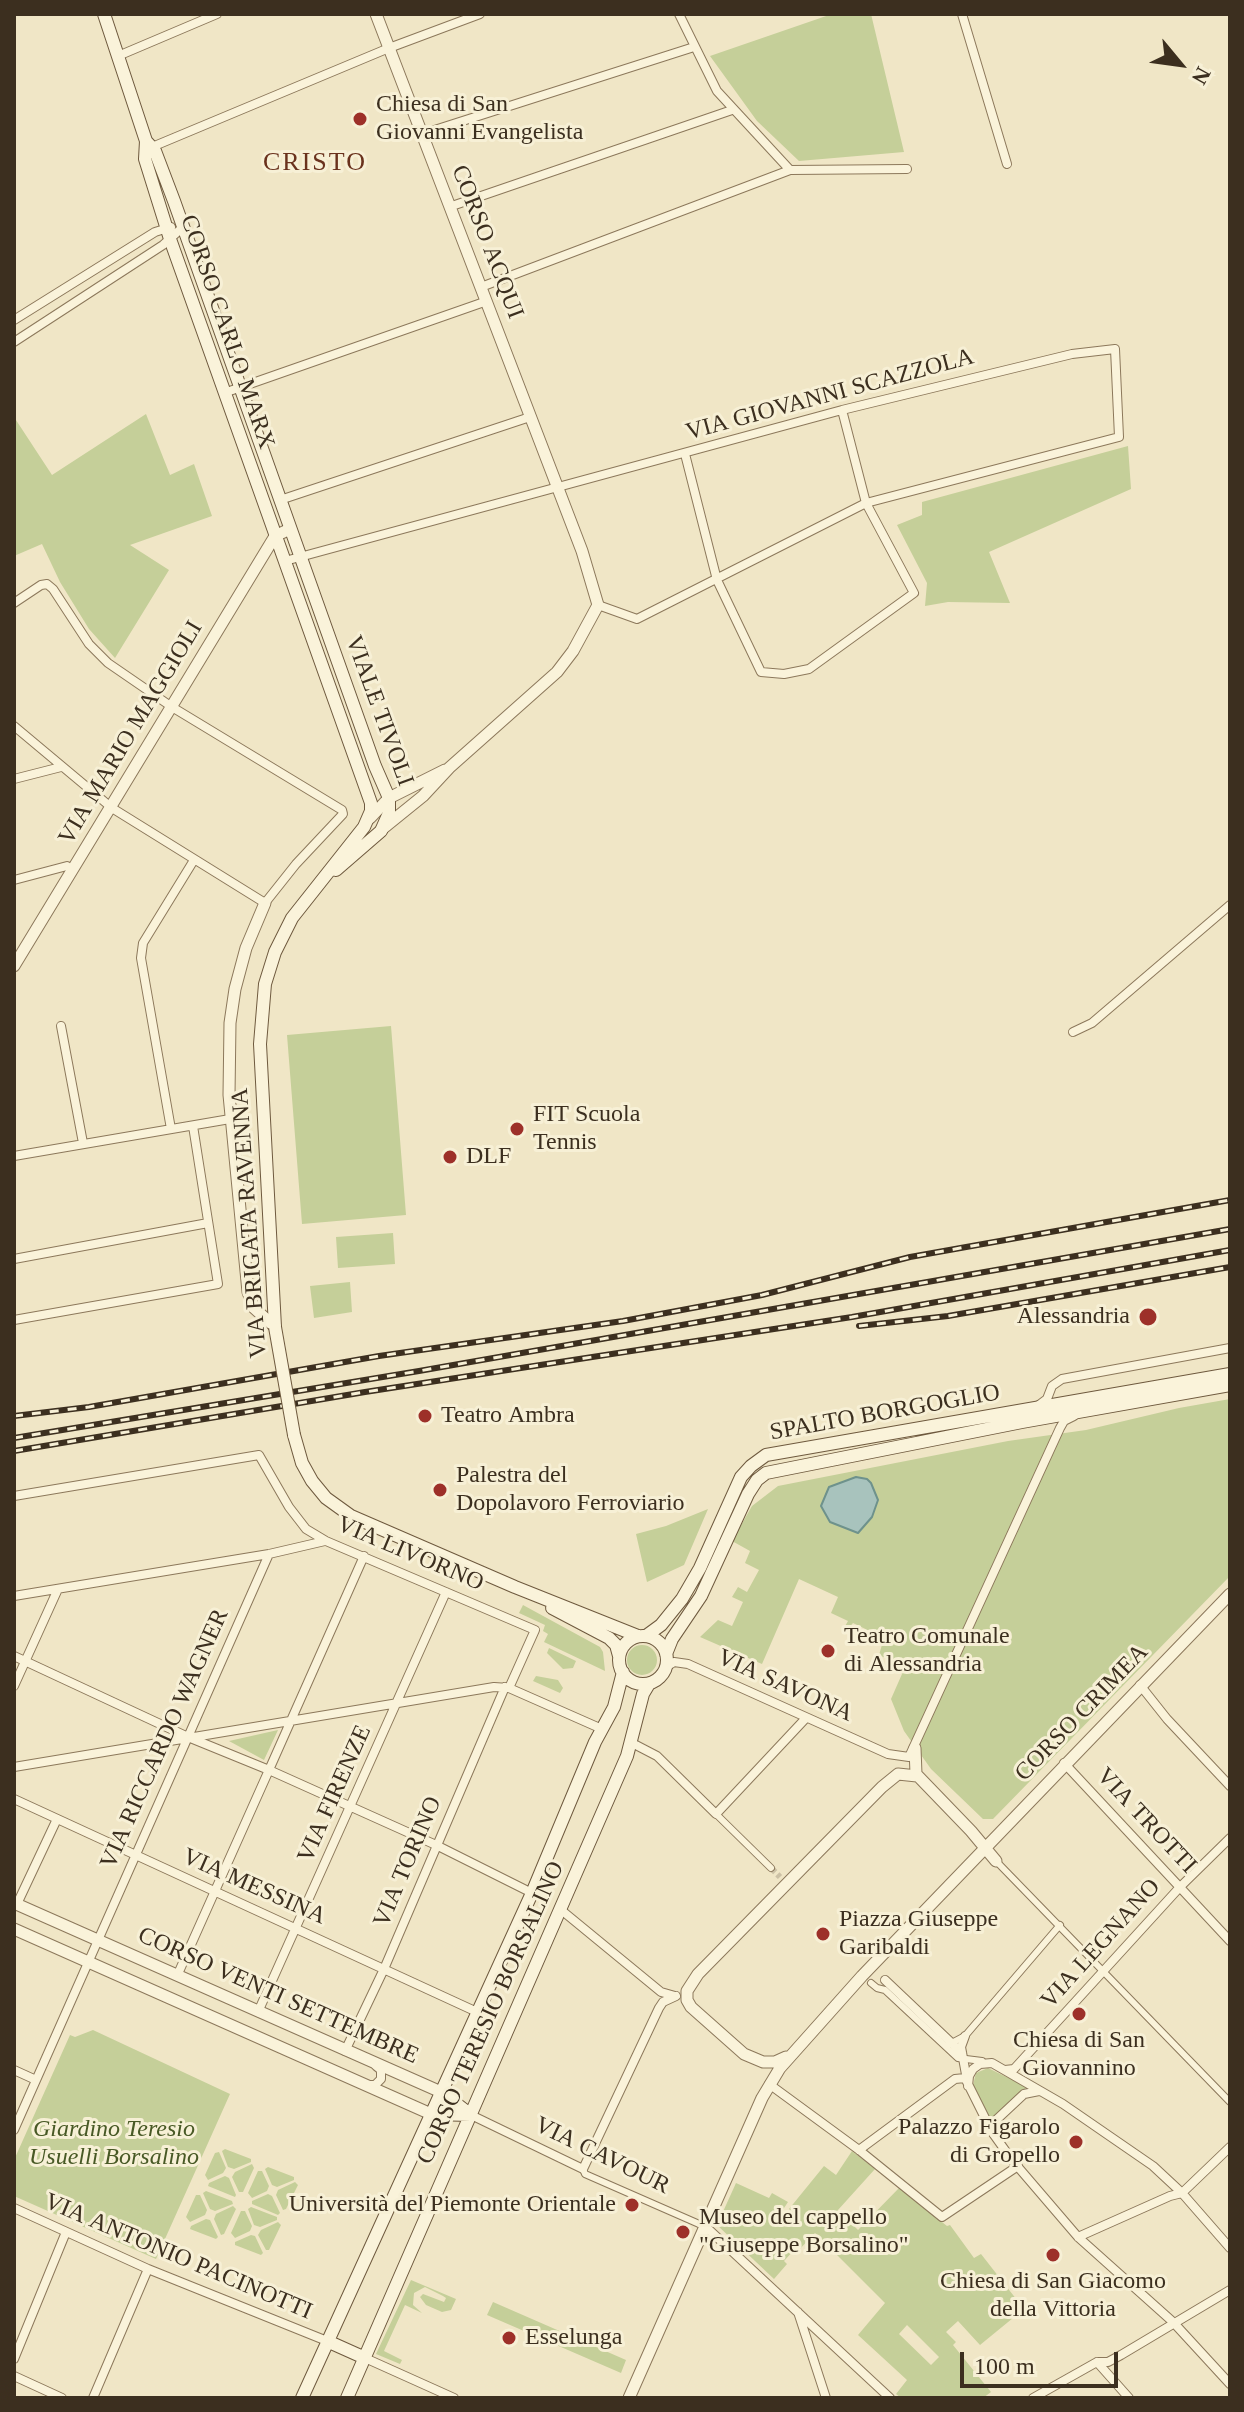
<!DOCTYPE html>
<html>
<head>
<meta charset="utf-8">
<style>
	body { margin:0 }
	#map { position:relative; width:1244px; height:2412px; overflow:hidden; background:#f0e6c6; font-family:Georgia,serif }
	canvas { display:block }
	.frame { position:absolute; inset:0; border:16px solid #3c2f1f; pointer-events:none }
	.north { position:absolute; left:1140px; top:24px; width:80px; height:80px; -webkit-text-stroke:6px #f7f0d6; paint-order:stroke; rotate:119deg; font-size:22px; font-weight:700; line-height:32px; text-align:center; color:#3c2f1f }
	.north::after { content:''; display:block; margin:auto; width:28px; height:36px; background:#3c2f1f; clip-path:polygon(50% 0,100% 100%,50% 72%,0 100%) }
	.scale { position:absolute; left:960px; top:2352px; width:158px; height:36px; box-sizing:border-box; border:4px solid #3c2f1f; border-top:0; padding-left:10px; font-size:24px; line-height:28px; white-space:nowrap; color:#3c2f1f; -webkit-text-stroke:6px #f7f0d6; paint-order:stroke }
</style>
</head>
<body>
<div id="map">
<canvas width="1244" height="2412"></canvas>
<div class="frame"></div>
<div class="north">N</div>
<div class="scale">100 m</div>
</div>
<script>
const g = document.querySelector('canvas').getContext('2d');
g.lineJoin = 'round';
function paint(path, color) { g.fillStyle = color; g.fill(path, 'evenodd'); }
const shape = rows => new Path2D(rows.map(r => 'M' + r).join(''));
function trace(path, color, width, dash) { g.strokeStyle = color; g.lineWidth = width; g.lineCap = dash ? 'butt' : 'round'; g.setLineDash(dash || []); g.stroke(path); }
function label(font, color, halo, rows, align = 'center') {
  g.font = font + ' Georgia,serif'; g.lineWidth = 6; g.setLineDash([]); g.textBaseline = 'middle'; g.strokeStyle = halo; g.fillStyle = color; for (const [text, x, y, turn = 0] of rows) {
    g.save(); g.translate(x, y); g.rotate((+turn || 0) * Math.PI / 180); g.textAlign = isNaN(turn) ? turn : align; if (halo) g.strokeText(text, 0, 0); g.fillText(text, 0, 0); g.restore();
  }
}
const green = shape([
	[832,14,871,14,904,152,799,161,757,121,710,56],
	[146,414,170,475,194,464,212,516,130,545,169,570,115,658,89,629,60,582,42,544,14,556,14,417,52,475],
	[1128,446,1131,489,989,552,1010,603,948,602,925,606,927,583,897,525,922,515,922,502],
	[391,1026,406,1215,302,1224,287,1035],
	[393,1233,395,1264,338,1268,336,1237],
	[350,1282,352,1312,314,1318,310,1286],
	[1230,1399,1230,1576,993,1819,983,1819,931,1769,904,1731,891,1699,902,1674,895,1670,898,1664,879,1655,884,1638,853,1623,847,1630,844,1628,848,1621,831,1613,838,1597,799,1579,762,1664,700,1637,718,1620,732,1626,743,1602,732,1597,738,1587,747,1592,759,1570,745,1563,750,1551,732,1541,752,1506,778,1486,1008,1441,1086,1430,1179,1408],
	[708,1509,684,1565,647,1582,636,1534,666,1526],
	[523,1605,600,1647,603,1652,605,1671,544,1642,548,1634,543,1631,545,1625,519,1613],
	'627 1660a15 15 0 1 1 30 0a15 15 0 1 1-30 0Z',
	[549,1648,576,1661,573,1668,563,1669,547,1653],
	[536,1676,558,1680,563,1688,560,1693,533,1681],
	[278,1730,264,1760,229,1741],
	[93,2030,230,2094,156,2259,14,2196,14,2160,70,2035,75,2037],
	[988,2068,1027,2087,991,2121,973,2085,976,2073],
	[225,2149,251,2159,251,2162,234,2169,228,2167,222,2151],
	[852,2151,875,2169,838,2210,858,2230,899,2188,947,2226,950,2225,974,2258,981,2254,1024,2309,980,2345,958,2321,946,2332,956,2342,953,2345,991,2392,983,2398,901,2398,896,2394,907,2380,858,2335,885,2303,815,2233,798,2251,795,2249,784,2261,787,2264,774,2279,717,2225,736,2183,769,2198,772,2193,788,2202,780,2214,790,2223,797,2216,789,2209,824,2166,836,2175],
	[907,2325,939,2357,931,2365,899,2334],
	[219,2152,226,2168,223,2173,208,2180,205,2175,215,2153],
	[252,2164,254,2168,243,2192,239,2192,232,2177,235,2172],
	[268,2167,294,2177,294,2180,277,2187,272,2185,265,2169],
	[258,2171,262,2171,269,2186,267,2191,252,2198,248,2193],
	[225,2176,229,2178,236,2195,235,2197,208,2186,209,2183],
	[295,2182,298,2185,286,2209,283,2210,276,2195,278,2190],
	[206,2191,232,2201,233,2204,215,2211,210,2209,203,2193],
	[268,2194,272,2196,280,2213,278,2215,252,2204,252,2201],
	[196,2195,200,2195,207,2210,205,2215,190,2222,186,2217],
	[233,2206,236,2209,224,2234,221,2235,214,2219,216,2214],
	[251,2207,277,2217,277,2220,260,2227,254,2225,248,2209],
	[241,2211,245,2211,252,2226,250,2231,235,2238,231,2233],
	[206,2219,210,2220,218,2237,216,2239,190,2229,191,2226],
	[278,2222,281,2225,269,2250,266,2250,258,2235,261,2230],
	[251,2235,255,2236,263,2253,261,2255,235,2245,235,2242],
	[411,2280,456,2299,451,2310,442,2312,426,2305,420,2297,423,2294,444,2302,446,2298,443,2296,425,2287,414,2293,413,2305,422,2313,405,2305,384,2351,402,2360,400,2364,376,2354],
	[493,2302,626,2360,621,2373,487,2315]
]);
const water = shape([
	[856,1477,867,1479,871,1483,878,1500,872,1517,858,1533,830,1522,821,1506,829,1487,856,1477]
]);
const pedestrianTunnel = shape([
	[771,1868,780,1877]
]);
const pedestrian = shape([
	[716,1814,771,1868],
	[996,1861,1230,2102],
	[871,1983,877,1988,885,1990,958,2058,982,2061],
	[946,2046,965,2036,1060,1925],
	[583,2169,585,2174,706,2227]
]);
const minor = shape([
	[679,14,717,91,790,170,907,169],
	[962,14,1007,164],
	[118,56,217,14],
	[422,134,694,47],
	[152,147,389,48,480,14],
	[449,207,732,110],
	[481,287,790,170],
	[14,320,155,232,171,227],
	[14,342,163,245,183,227],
	[224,393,487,301],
	[685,454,717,580,761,672,784,674,809,669,914,593,866,503,842,410],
	[280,500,530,417],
	[285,561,842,410,1072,354,1115,349,1119,437,866,503,637,619,598,605],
	[14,603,41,585,47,584,53,589,89,644,108,663,172,707,342,810,343,814,296,864,265,903,112,808,14,726],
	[14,779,61,767],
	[14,880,67,866,73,870],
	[61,1026,83,1143],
	[1073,1032,1092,1023,1230,905],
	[171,1129,141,958,143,943,194,860],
	[14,1156,230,1119],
	[14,1259,208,1223],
	[14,1320,218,1284,193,1126],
	[1039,1405,1047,1399,1052,1386,1062,1379,1230,1348],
	[14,1496,259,1455,289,1507,306,1529,326,1541,535,1630,509,1688],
	[14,1596,269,1554,325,1541],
	[14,1656,188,1737,269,1770,364,1556],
	[666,1667,674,1662,688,1664,888,1754,909,1757,1060,1428,1064,1421,1074,1416],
	[1140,1685,1167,1719,1230,1786],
	[14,1686,58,1589],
	[632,1743,657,1756,716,1814,806,1718],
	[1064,1763,1230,1941],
	[14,1767,494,1687,509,1688,602,1729],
	[14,1799,477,2012],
	[17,1904,57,1819],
	[560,1909,661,1992,675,1996],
	[177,1976,269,1770,436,1845,532,1893],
	[885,1980,962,2053],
	[258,2012,446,1592],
	[965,2036,961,2047,967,2080],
	[345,2051,384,1969,505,1687],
	[14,2070,36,2080],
	[1005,2070,1014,2069,1180,1887,1230,1838],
	[769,2084,859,2150,942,2217,1018,2166],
	[369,2085,375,2085,381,2079,381,2070,376,2066],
	[968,2086,969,2076,973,2069,980,2064,992,2063,1063,2104,1153,2166,1182,2193,1230,2248],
	[471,2115,583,2169,659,2008,663,2002,676,1996],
	[14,2130,269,1554],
	[992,2131,994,2122,1024,2094,1039,2091],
	[859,2150,955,2079,965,2078,992,2132,1012,2160,1078,2237,1173,2322,1230,2384],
	[14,2208,148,2269,327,2341],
	[706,2227,890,2398],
	[1078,2237,1170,2196,1182,2193,1230,2147],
	[798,2312,826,2398],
	[365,2358,454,2398],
	[14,2359,66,2232],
	[1097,2362,1129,2398],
	[14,2376,62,2398],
	[93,2398,148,2269],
	[1033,2398,1097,2362,1108,2362,1121,2355,1230,2290]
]);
const tertiary = shape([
	[376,14,582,551,598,605,573,651,557,672,449,768,423,796,381,830],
	[370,818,389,798,445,770],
	[265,903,246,948,235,989,230,1023,229,1095,248,1292,254,1308,275,1327],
	[14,966,275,536,290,529],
	[915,1748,916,1774,971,1831,996,1861],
	[14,1903,441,2092],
	[14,1929,431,2114],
	[786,2057,775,2062,763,2062,744,2054,691,2007,687,2000,687,1991,698,1974,882,1787,898,1774,917,1776],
	[629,2398,762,2098,780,2068,862,1976,1230,1594]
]);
const secondary = shape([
	[104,14,146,141,155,151,174,201,375,766,389,798,389,813,381,831,336,870],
	[146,141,145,159,170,239,371,803,371,811,364,827,292,918,275,952,265,984,260,1044,275,1327],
	[294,1435,302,1463,312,1481,326,1498,351,1516,515,1587,638,1636],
	[552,1608,609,1638,616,1645,619,1656],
	[646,1636,661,1625,682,1599,700,1568,741,1477,751,1466,766,1455,1230,1374],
	'619 1660a24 24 0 1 1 48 0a24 24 0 1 1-48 0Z',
	[666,1654,672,1639,701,1596,748,1494,757,1480,766,1473,1022,1422,1230,1385],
	[441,2092,471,2115],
	[431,2114,471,2115],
	[327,2341,365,2358],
	[302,2398,532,1893,595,1742,614,1707,623,1672],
	[347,2398,627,1756,643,1694,649,1684]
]);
const rail = shape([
	[859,1326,948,1316,1230,1267],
	[14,1416,89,1407,379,1356,623,1321,762,1295,910,1257,1230,1200],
	[14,1438,419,1371,1230,1229],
	[14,1451,365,1392,852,1317,1230,1250]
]);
const secondaryBridge = shape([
	[275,1327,294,1435]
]);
const markers = [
	[360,119,8,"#9d3029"],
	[517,1129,8,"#9d3029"],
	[450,1157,8,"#9d3029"],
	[1148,1317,10,"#9d3029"],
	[425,1416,8,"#9d3029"],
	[440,1490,8,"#9d3029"],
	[828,1651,8,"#9d3029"],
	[823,1934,8,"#9d3029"],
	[1079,2014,8,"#9d3029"],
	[1076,2142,8,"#9d3029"],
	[632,2205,8,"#9d3029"],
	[683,2232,8,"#9d3029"],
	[1053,2255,8,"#9d3029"],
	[509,2338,8,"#9d3029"]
];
const poiNames = [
	["Chiesa di San",376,105],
	["Giovanni Evangelista",376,133],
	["FIT Scuola",533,1115],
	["Tennis",533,1143],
	["DLF",466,1157],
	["Alessandria",1130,1317,"right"],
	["Teatro Ambra",441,1416],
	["Palestra del",456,1476],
	["Dopolavoro Ferroviario",456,1504],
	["Teatro Comunale",844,1637],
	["di Alessandria",844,1665],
	["Piazza Giuseppe",839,1920],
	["Garibaldi",839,1948],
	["Chiesa di San",1079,2041,"center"],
	["Giovannino",1079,2069,"center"],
	["Palazzo Figarolo",1060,2128,"right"],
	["di Gropello",1060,2156,"right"],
	["Università del Piemonte Orientale",616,2205,"right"],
	["Museo del cappello",699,2218],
	["\"Giuseppe Borsalino\"",699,2246],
	["Chiesa di San Giacomo",1053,2282,"center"],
	["della Vittoria",1053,2310,"center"],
	["Esselunga",525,2338]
];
const streetNames = [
	["CORSO ACQUI",487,242,69],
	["CORSO CARLO MARX",227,332,71],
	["VIA GIOVANNI SCAZZOLA",830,395,-15],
	["VIALE TIVOLI",379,711,70],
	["VIA MARIO MAGGIOLI",131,733,-59],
	["VIA BRIGATA RAVENNA",250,1223,-94],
	["SPALTO BORGOGLIO",885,1413,-10],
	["VIA LIVORNO",410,1554,23],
	["VIA SAVONA",785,1686,24],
	["CORSO CRIMEA",1082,1713,-46],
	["VIA RICCARDO WAGNER",165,1739,-66],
	["VIA FIRENZE",335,1794,-66],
	["VIA TROTTI",1146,1821,47],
	["VIA TORINO",408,1862,-67],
	["VIA MESSINA",254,1887,24],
	["VIA LEGNANO",1101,1944,-48],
	["CORSO VENTI SETTEMBRE",278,1996,24],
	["CORSO TERESIO BORSALINO",491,2013,-66],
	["VIA CAVOUR",602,2156,26],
	["VIA ANTONIO PACINOTTI",178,2257,23]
];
const parkNames = [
	["Giardino Teresio",114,2130],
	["Usuelli Borsalino",114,2158]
];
const neighbourhoodNames = [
	["CRISTO",315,163]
];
paint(green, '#c5cf99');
paint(water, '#a8c3bd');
trace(water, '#6e928c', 2);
trace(pedestrianTunnel, '#ccc1a5', 6, [6, 3]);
trace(pedestrian, '#8c785b', 8);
trace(minor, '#8c785b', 10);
trace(tertiary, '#8c785b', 13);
trace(secondary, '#6e593e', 14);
trace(pedestrian, '#faf3da', 6);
trace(minor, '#faf3da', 8);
trace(tertiary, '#faf3da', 11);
trace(secondary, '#faf3da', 12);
trace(rail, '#3c2f1f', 6);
trace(rail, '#f7f0d6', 3, [9]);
trace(secondaryBridge, '#6e593e', 14, []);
trace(secondaryBridge, '#faf3da', 12);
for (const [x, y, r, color] of markers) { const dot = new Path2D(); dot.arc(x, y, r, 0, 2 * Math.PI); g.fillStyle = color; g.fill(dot); trace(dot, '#f7f0d6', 3); }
label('24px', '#3c2f1f', '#f7f0d6', poiNames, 'left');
label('24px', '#3c2f1f', '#f7f0d6', streetNames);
label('italic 24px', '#485925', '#f7f0d6', parkNames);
g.letterSpacing = '2px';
label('26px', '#6a321d', '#f7f0d6', neighbourhoodNames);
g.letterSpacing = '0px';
</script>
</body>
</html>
